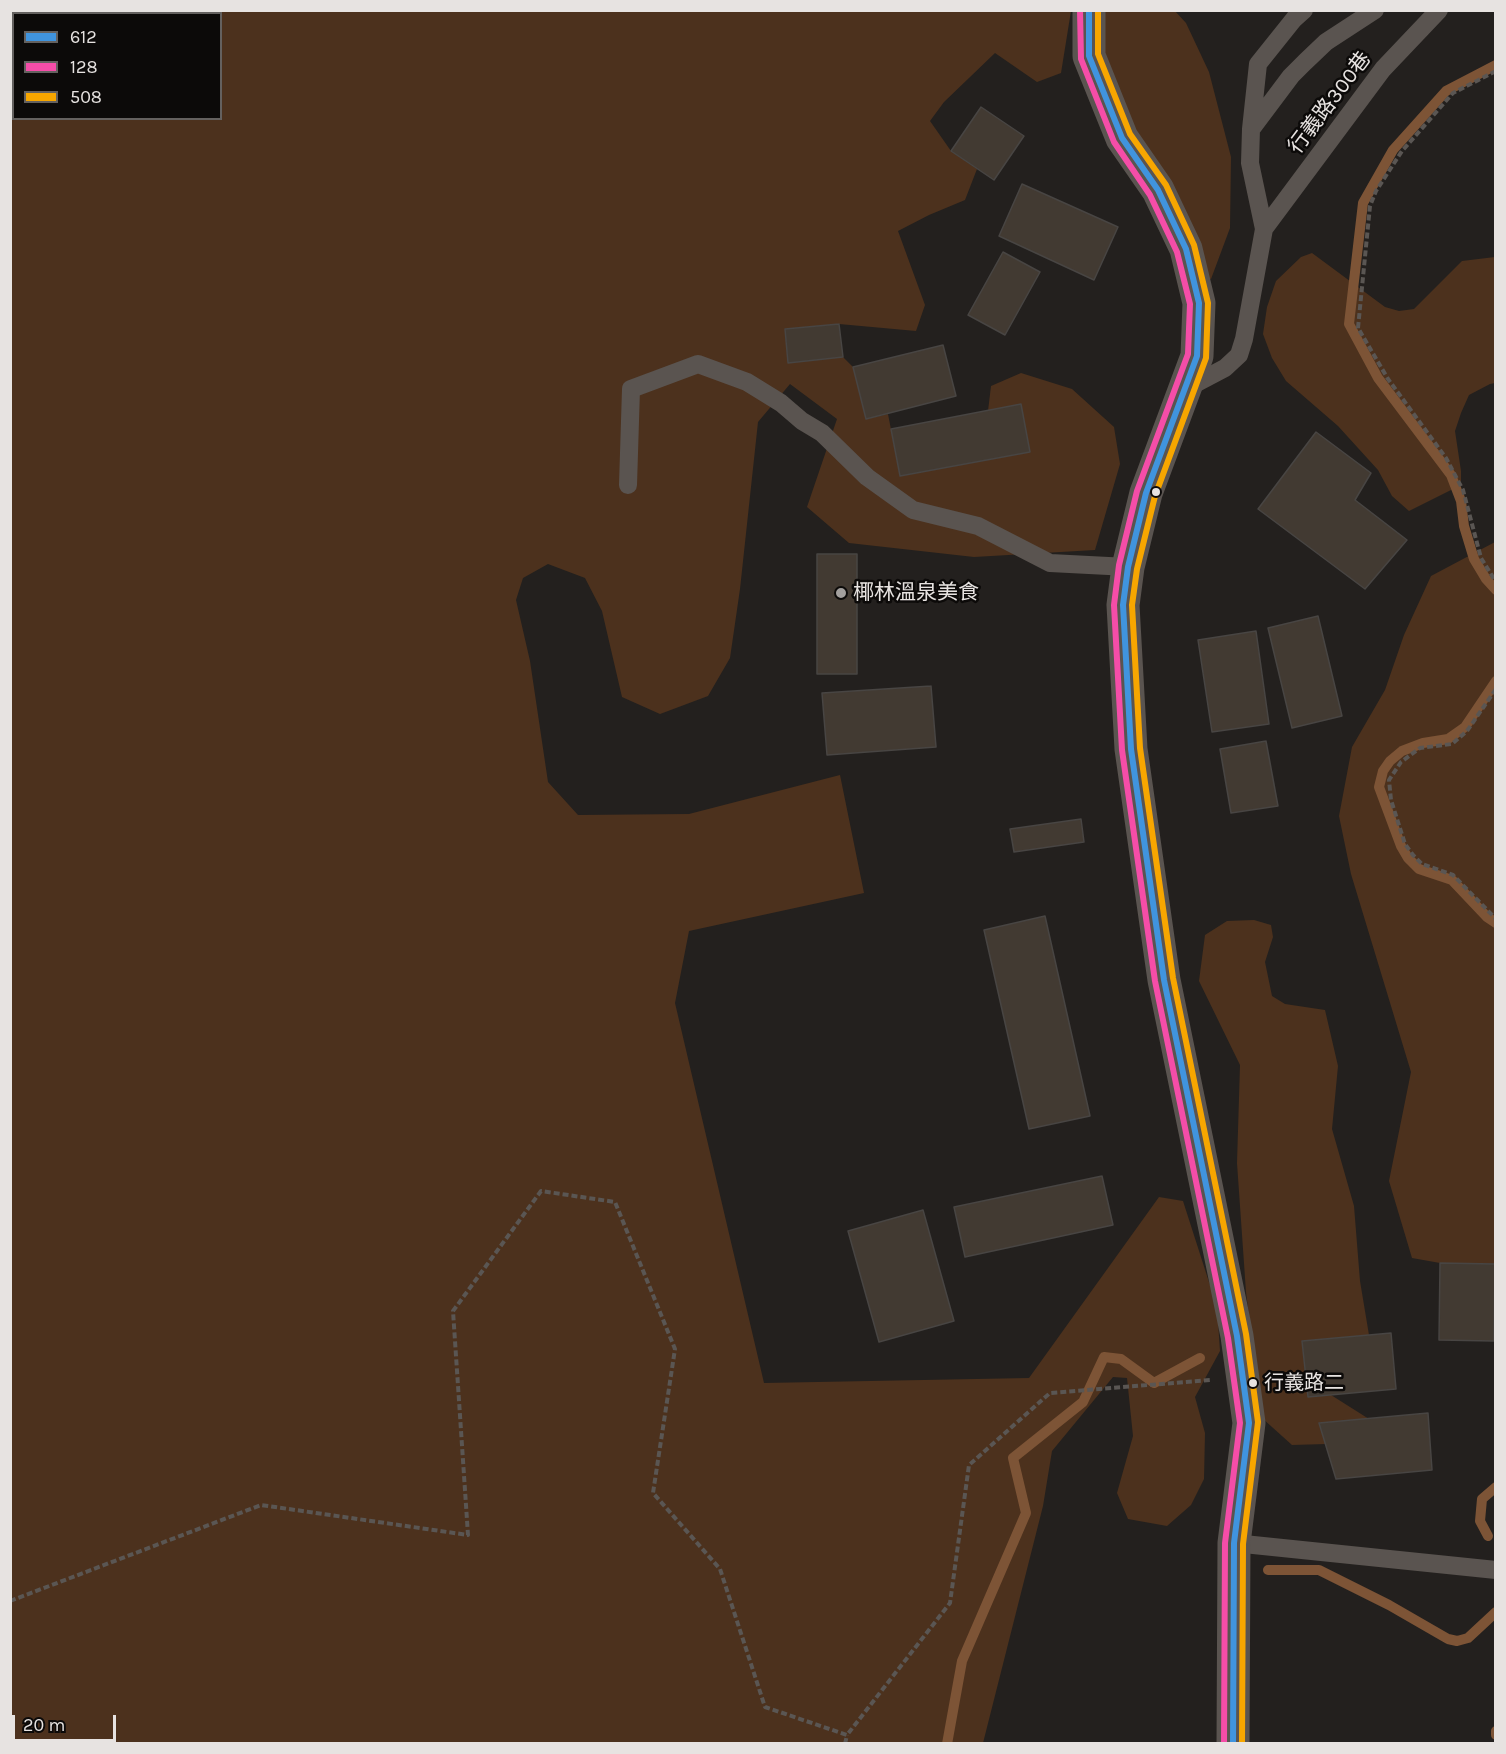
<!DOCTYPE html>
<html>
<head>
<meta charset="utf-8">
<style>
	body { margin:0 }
	#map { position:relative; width:1506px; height:1754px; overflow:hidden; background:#23201e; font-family:Karla,sans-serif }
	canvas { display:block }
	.frame { position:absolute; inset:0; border:12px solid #e7e3e1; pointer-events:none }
	.legend { position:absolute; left:12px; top:12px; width:210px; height:108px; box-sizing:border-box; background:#0c0a09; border:2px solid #64615f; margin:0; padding:8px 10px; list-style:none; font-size:18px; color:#e7e3e1 }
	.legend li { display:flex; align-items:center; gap:12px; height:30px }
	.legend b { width:30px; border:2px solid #64615f }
	.scale { position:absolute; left:12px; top:1715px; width:104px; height:27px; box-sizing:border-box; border:3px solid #e7e3e1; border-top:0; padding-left:8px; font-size:18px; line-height:21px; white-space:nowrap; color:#e7e3e1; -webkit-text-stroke:4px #0c0a09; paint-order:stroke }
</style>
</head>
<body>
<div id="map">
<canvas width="1506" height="1754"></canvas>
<div class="frame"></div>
<ul class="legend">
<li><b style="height:8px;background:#4094de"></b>612</li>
<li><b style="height:8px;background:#f54da8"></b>128</li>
<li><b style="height:8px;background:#f7a600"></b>508</li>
</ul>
<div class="scale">20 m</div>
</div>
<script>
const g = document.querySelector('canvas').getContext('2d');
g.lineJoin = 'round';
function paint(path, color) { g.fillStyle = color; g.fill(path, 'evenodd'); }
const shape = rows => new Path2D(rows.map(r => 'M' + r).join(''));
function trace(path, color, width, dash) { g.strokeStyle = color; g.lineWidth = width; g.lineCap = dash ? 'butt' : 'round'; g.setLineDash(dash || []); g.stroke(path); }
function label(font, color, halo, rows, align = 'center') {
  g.font = font + ' Karla,"Noto Sans TC",sans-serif'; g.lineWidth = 5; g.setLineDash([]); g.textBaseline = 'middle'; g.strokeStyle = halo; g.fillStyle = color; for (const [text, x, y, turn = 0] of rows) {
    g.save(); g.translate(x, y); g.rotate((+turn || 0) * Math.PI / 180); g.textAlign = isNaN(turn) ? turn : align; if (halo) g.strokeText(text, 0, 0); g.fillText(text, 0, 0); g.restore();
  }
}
const green = shape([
	[11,11,1071,11,1061,73,1037,82,995,53,944,102,930,121,951,151,977,169,965,200,929,215,898,231,925,305,916,331,839,324,785,329,788,363,843,357,853,367,866,419,888,414,900,476,1030,452,1021,405,988,411,991,386,1021,373,1072,389,1114,427,1120,464,1095,550,974,557,849,543,807,507,837,419,790,384,758,422,740,589,730,658,708,696,660,714,622,697,602,611,585,578,548,564,523,578,516,600,530,661,548,782,578,815,689,814,840,775,864,893,689,931,675,1003,764,1383,1029,1378,1159,1197,1183,1201,1217,1307,1220,1351,1195,1397,1205,1433,1204,1479,1191,1505,1167,1526,1128,1519,1117,1493,1133,1436,1127,1378,1113,1377,1052,1451,1043,1506,983,1743,11,1744],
	[14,14,220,14,220,118,14,118],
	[1098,11,1175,11,1186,23,1209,72,1231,157,1230,228,1211,279,1203,277,1109,94],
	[1312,253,1385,307,1399,311,1414,309,1462,261,1495,257,1495,383,1490,384,1469,395,1461,413,1455,431,1461,471,1461,481,1453,489,1409,511,1392,496,1378,470,1338,426,1286,381,1272,358,1263,334,1267,307,1276,281,1301,257],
	[1495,542,1495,1349,1494,1341,1495,1264,1440,1263,1412,1258,1389,1181,1411,1072,1351,874,1339,816,1352,747,1385,690,1404,635,1431,576],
	[1254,920,1271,925,1273,937,1265,962,1272,996,1285,1004,1325,1010,1338,1066,1332,1129,1354,1206,1360,1281,1369,1335,1302,1341,1308,1397,1331,1395,1369,1419,1319,1423,1326,1444,1292,1445,1262,1418,1246,1292,1237,1163,1240,1065,1199,981,1205,935,1227,921]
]);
const stream = shape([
	[1496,65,1446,91,1393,150,1363,203,1349,324,1378,378,1451,475,1461,501,1464,526,1474,559,1486,579,1496,590],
	[1496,681,1465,727,1448,739,1423,743,1402,751,1390,761,1383,771,1379,787,1401,846,1408,858,1419,869,1452,880,1487,917,1496,923],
	[1488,1536,1480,1521,1482,1499,1496,1487],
	[1268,1570,1319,1570,1389,1605,1448,1639,1457,1641,1468,1638,1496,1612],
	[1496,1731,1496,1735],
	[947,1744,962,1661,1026,1513,1013,1458,1083,1402,1104,1357,1121,1359,1154,1383,1200,1358]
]);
const building = shape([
	[981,107,1024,136,994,180,951,151,981,107],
	[1022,184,1118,227,1094,280,999,236,1022,184],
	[1003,252,1040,272,1005,335,968,315,1003,252],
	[839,324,843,357,788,363,785,329,839,324],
	[943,345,956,396,866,419,853,367,943,345],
	[1021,404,1030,452,900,476,891,429,1021,404],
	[1316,432,1371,473,1355,500,1407,540,1365,589,1258,509,1316,432],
	[817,554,857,554,857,674,817,674,817,554],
	[1318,616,1342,716,1292,728,1268,628,1318,616],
	[1256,631,1269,724,1212,732,1198,640,1256,631],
	[931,686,936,747,827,755,822,693,931,686],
	[1266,741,1278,806,1231,813,1220,749,1266,741],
	[1081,819,1084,842,1014,852,1010,829,1081,819],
	[1045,916,1090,1116,1029,1129,984,930,1045,916],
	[1102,1176,1113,1225,965,1257,954,1207,1102,1176],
	[923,1210,954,1321,879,1342,848,1231,923,1210],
	[1440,1263,1495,1264,1494,1341,1439,1340,1440,1263],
	[1391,1333,1396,1389,1308,1397,1302,1341,1391,1333],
	[1428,1413,1432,1470,1336,1479,1319,1423,1428,1413]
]);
const path = shape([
	[1496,71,1453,93,1402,151,1376,191,1370,206,1358,328,1388,379,1446,458,1463,490,1481,558,1496,582],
	[1496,689,1467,731,1452,744,1420,748,1401,762,1389,780,1391,800,1405,844,1413,855,1422,864,1453,875,1496,919],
	[10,1601,261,1505,468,1535,453,1311,541,1191,615,1202,675,1349,653,1493,720,1569,765,1707,847,1735,950,1603,969,1465,1050,1393,1210,1380],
	[845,1744,847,1735]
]);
const service = shape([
	[1252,128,1291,76,1305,62,1326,42,1375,10],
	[1264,229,1383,69,1439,10],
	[1187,388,1225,368,1239,355,1244,339,1264,229,1250,163,1251,129,1258,64,1294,19,1304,10],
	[628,485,631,389,698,364,747,382,781,403,802,421,822,433,867,477,913,510,978,526,1050,563,1128,567],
	[1234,1543,1496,1570]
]);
const tertiary = shape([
	[1089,10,1089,56,1122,138,1158,190,1186,249,1199,303,1197,356,1146,493,1128,567,1123,605,1131,749,1164,980,1237,1336,1249,1423,1234,1543,1233,1744]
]);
const bus1 = shape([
	[1089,10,1089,56,1122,138,1158,190,1186,249,1199,303,1197,356,1146,493,1128,567,1123,605,1131,749,1164,980,1237,1336,1249,1423,1234,1543,1233,1744]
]);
const bus2 = shape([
	[1080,10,1081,59,1114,142,1150,195,1177,252,1190,304,1188,354,1137,491,1119,565,1114,605,1122,750,1155,981,1228,1338,1240,1423,1225,1543,1224,1744]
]);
const bus3 = shape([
	[1098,10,1098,54,1130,134,1166,185,1194,245,1208,303,1206,358,1155,496,1137,569,1132,605,1140,748,1173,978,1246,1334,1258,1422,1243,1544,1242,1744]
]);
const markers = [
	[1156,492,5,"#e7e3e1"],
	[841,593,6,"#a29f9d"],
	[1253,1383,5,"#e7e3e1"]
];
const busNames = [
	["行義路二",1264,1383]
];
const streetNames = [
	["行義路300巷",1330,103,-53]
];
const poiNames = [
	["椰林溫泉美食",853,593]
];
paint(green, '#4c311d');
trace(stream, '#7d5436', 10);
paint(building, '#423a32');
trace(building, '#484543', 1.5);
trace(path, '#5a5653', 4, [6, 3]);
trace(service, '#5a5450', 18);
trace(tertiary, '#5a5450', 33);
trace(bus1, '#4094de', 6);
trace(bus2, '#f54da8', 6);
trace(bus3, '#f7a600', 6);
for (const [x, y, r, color] of markers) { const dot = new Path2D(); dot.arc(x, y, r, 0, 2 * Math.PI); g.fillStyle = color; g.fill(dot); trace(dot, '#0c0a09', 2); }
label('20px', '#e7e3e1', '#0c0a09', busNames, 'left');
label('21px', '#e7e3e1', '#0c0a09', streetNames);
label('21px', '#e7e3e1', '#0c0a09', poiNames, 'left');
</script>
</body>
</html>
